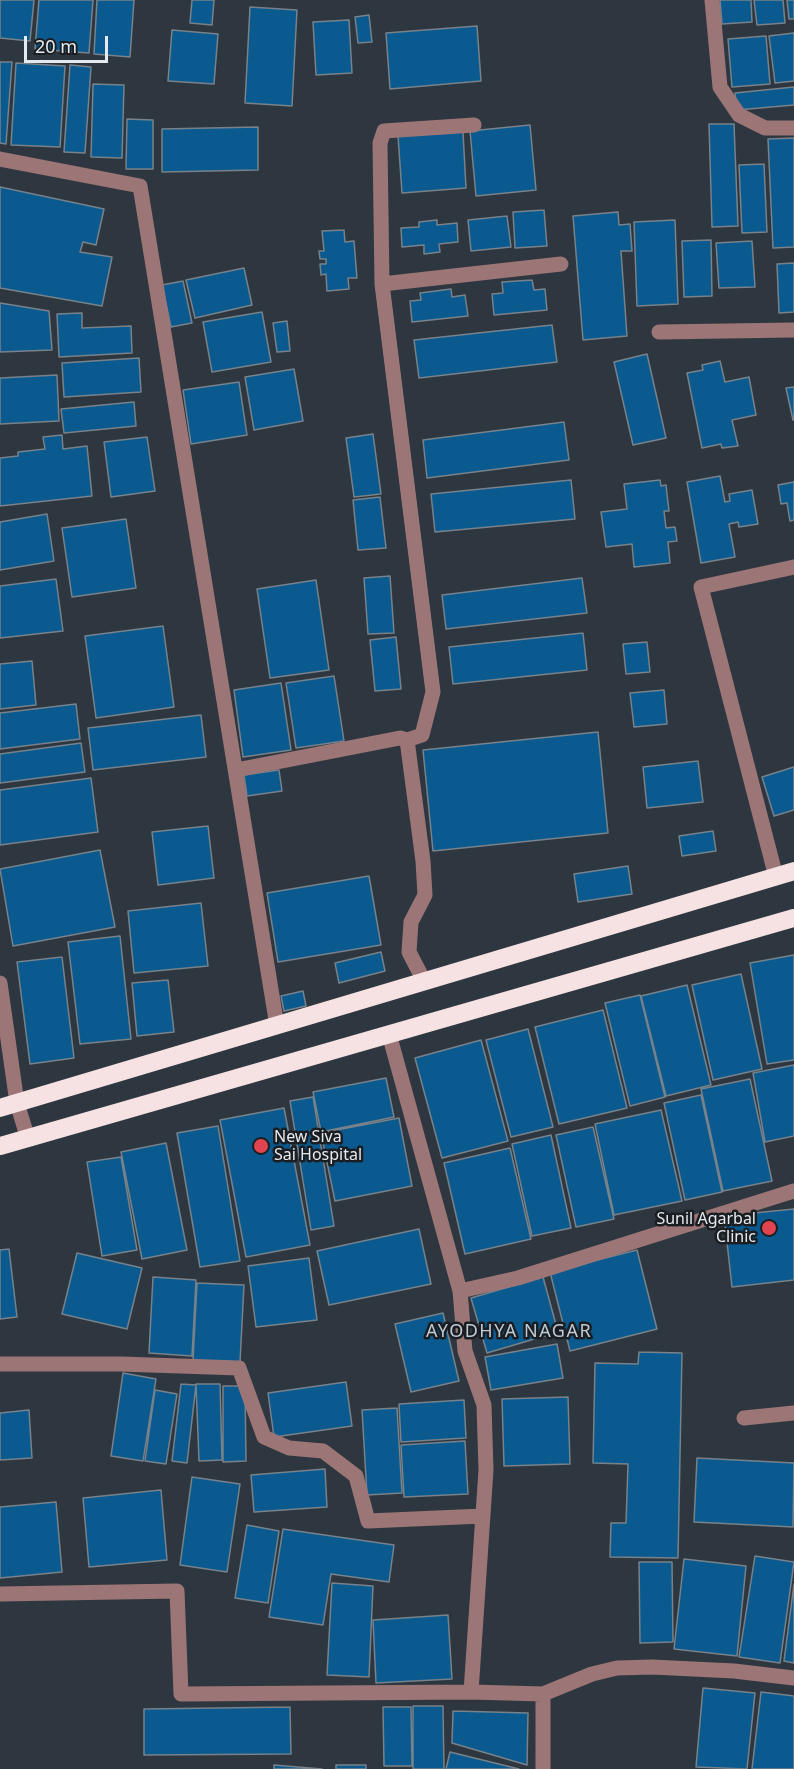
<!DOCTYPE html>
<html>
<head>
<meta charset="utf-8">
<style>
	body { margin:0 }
	#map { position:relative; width:794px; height:1769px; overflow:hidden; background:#2e373f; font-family:"Noto Sans",sans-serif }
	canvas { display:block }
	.scale { position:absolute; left:24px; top:36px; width:84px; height:27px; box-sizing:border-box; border:3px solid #e4eaef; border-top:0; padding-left:8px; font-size:18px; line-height:21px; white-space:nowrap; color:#e4eaef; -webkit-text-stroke:4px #1a1e22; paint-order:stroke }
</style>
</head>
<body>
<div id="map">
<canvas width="794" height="1769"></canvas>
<div class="scale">20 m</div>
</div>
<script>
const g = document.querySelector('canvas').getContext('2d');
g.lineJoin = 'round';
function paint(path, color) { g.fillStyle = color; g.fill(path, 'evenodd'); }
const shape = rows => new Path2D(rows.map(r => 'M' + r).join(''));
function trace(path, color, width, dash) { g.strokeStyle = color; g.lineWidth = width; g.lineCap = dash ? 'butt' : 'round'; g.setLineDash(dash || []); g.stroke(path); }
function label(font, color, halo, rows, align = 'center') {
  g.font = font + ' "Noto Sans",sans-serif'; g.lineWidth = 5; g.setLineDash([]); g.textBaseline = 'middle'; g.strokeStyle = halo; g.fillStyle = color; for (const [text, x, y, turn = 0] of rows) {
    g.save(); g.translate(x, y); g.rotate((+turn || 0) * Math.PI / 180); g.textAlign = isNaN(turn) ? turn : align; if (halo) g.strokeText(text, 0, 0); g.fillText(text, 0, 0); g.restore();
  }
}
const building = shape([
	[0,0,34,0,30,41,0,38,0,0],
	[39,0,93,0,89,53,35,49,39,0],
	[97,0,134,0,130,57,94,54,97,0],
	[192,0,214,0,212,25,190,23,192,0],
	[720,0,751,0,752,22,722,24,720,0],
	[754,0,783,0,785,23,757,25,754,0],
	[787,0,794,0,794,19,789,19,787,0],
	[250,7,297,10,292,106,245,103,250,7],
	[369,15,372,42,358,43,355,17,369,15],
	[349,20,352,73,316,75,313,22,349,20],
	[477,26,481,81,390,89,386,33,477,26],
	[172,30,218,34,214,84,168,81,172,30],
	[794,33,794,81,775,83,769,36,794,33],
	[766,36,770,84,732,87,728,39,766,36],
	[0,62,12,62,6,144,0,143,0,62],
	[16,63,65,66,60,147,11,145,16,63],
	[70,65,91,67,85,153,64,152,70,65],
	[93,84,124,85,122,158,91,157,93,84],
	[794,87,794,105,737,110,735,93,794,87],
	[127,119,153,120,153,169,126,169,127,119],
	[709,124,734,124,738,226,712,227,709,124],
	[530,125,536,190,476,196,470,131,530,125],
	[258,127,258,170,162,172,162,129,258,127],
	[463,132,466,188,402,193,398,136,463,132],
	[794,138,794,247,773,248,768,139,794,138],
	[764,164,767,232,742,233,739,165,764,164],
	[0,187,104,209,96,245,83,242,80,252,112,257,102,306,0,288,0,187],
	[544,210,547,246,515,248,513,212,544,210],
	[618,212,619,225,630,224,632,251,621,251,627,336,583,340,573,216,618,212],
	[507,216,511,247,471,251,468,220,507,216],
	[437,220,437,225,457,223,458,242,439,244,440,252,424,254,424,245,402,247,401,228,419,227,419,222,437,220],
	[675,220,678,304,637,306,634,222,675,220],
	[344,230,345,242,354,241,357,278,348,278,349,289,327,291,326,274,321,275,320,264,326,264,326,259,320,259,319,251,324,251,322,231,344,230],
	[711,240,712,296,684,297,682,241,711,240],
	[752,241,755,287,719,288,716,243,752,241],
	[794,263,794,312,779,313,777,264,794,263],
	[244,268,252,305,195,318,186,280,244,268],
	[532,280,534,290,545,289,547,310,494,315,492,294,503,293,502,282,532,280],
	[183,281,192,323,171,327,162,285,183,281],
	[451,289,452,297,465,295,468,316,412,322,410,301,421,300,420,293,451,289],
	[0,303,49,311,52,350,0,352,0,303],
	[262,312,271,362,212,372,203,322,262,312],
	[82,313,82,328,131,326,132,353,59,357,57,314,82,313],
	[287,321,290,351,277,352,273,323,287,321],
	[552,325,557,362,419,378,414,340,552,325],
	[647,354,666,438,633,445,614,362,647,354],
	[139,358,141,392,64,397,62,363,139,358],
	[720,361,725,382,749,377,756,415,732,420,738,446,722,448,721,444,702,448,687,373,703,370,702,365,720,361],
	[294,369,303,421,254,430,245,377,294,369],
	[57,375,59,421,0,424,0,378,57,375],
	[239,382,247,435,191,444,183,390,239,382],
	[794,387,794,420,793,420,786,388,794,387],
	[134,402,136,426,64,433,61,409,134,402],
	[564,422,569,460,427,478,423,440,564,422],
	[373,434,381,494,354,497,346,438,373,434],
	[62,435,63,449,87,446,92,496,0,506,0,458,18,456,18,452,45,449,43,437,62,435],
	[147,437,155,491,111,497,104,442,147,437],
	[720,476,725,502,730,501,729,494,752,490,758,524,739,527,738,522,729,524,735,557,701,563,687,482,720,476],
	[571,480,575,519,435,532,431,494,571,480],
	[660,480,661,486,666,485,669,511,664,511,666,528,675,527,677,541,668,542,670,563,634,567,632,544,606,547,601,512,627,509,624,484,660,480],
	[794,482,794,520,790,521,787,503,781,504,778,485,794,482],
	[380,497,386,548,358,550,353,500,380,497],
	[47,514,54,561,0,570,0,522,47,514],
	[126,519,136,588,72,597,62,528,126,519],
	[390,576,394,633,368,634,364,578,390,576],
	[582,578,587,613,446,629,442,595,582,578],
	[56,579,63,631,0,638,0,586,56,579],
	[316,580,329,670,270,678,257,589,316,580],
	[163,626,174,707,96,718,85,636,163,626],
	[583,633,587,670,453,684,449,647,583,633],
	[396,637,401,689,375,691,370,640,396,637],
	[647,642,650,672,626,674,623,644,647,642],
	[32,661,36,705,0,709,0,664,32,661],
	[334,676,344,741,296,748,286,683,334,676],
	[281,683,291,750,243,757,234,690,281,683],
	[664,690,667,724,634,727,630,693,664,690],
	[76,704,80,739,0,749,0,713,76,704],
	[201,715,206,757,93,770,88,728,201,715],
	[598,732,608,833,433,851,423,750,598,732],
	[81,743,85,772,0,783,0,754,81,743],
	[698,761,703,802,647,808,643,767,698,761],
	[794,767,794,810,774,816,762,777,794,767],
	[279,770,282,791,247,796,244,775,279,770],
	[91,778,98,832,0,845,0,790,91,778],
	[208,826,214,878,158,885,152,832,208,826],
	[713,831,716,851,682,856,679,836,713,831],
	[100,850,115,927,13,946,0,869,100,850],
	[628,866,632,894,578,902,574,874,628,866],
	[369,876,381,945,278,962,267,893,369,876],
	[201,903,208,966,134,973,128,911,201,903],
	[120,936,131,1039,80,1044,68,942,120,936],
	[381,952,385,971,339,983,335,963,381,952],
	[794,955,794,1060,767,1064,750,963,794,955],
	[62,957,74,1058,30,1064,17,962,62,957],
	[741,974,762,1069,713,1080,692,985,741,974],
	[168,980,174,1032,137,1036,132,983,168,980],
	[687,985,711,1085,666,1096,641,996,687,985],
	[303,991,306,1006,284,1011,281,996,303,991],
	[640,995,665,1097,630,1106,605,1003,640,995],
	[603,1010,627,1108,559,1124,535,1027,603,1010],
	[528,1029,553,1127,511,1137,486,1040,528,1029],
	[481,1040,508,1141,442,1158,415,1058,481,1040],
	[794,1065,794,1136,765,1142,753,1073,794,1065],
	[386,1078,394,1117,321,1132,313,1092,386,1078],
	[750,1079,772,1181,723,1191,701,1089,750,1079],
	[701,1095,722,1192,685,1200,664,1103,701,1095],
	[313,1097,334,1226,311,1230,290,1101,313,1097],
	[284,1108,310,1245,246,1257,220,1120,284,1108],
	[661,1110,682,1201,614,1215,595,1124,661,1110],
	[399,1118,412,1186,335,1201,321,1133,399,1118],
	[218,1126,240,1261,200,1267,177,1133,218,1126],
	[593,1127,614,1219,576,1227,556,1135,593,1127],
	[551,1135,571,1228,532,1236,512,1144,551,1135],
	[166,1143,187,1250,142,1259,121,1152,166,1143],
	[510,1148,531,1239,465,1254,444,1163,510,1148],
	[121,1157,137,1250,102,1256,87,1162,121,1157],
	[794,1209,794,1280,732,1287,724,1216,794,1209],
	[419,1229,431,1284,329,1305,317,1251,419,1229],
	[9,1249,17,1317,0,1319,0,1250,9,1249],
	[637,1250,657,1329,570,1351,550,1272,637,1250],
	[77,1253,142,1268,127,1329,62,1314,77,1253],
	[309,1258,317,1320,256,1327,248,1266,309,1258],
	[153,1277,196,1280,192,1356,149,1353,153,1277],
	[543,1277,558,1332,487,1353,471,1298,543,1277],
	[197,1283,244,1285,240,1362,193,1360,197,1283],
	[443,1313,459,1381,411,1392,395,1324,443,1313],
	[557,1344,563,1378,491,1390,485,1357,557,1344],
	[639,1352,682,1353,678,1558,610,1557,611,1523,626,1523,628,1464,593,1463,595,1363,638,1364,639,1352],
	[123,1373,156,1379,143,1461,111,1456,123,1373],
	[346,1382,352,1426,274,1437,268,1393,346,1382],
	[181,1384,196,1385,187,1463,172,1461,181,1384],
	[196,1384,220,1384,222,1460,199,1461,196,1384],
	[223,1386,245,1386,246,1461,223,1462,223,1386],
	[155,1390,177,1394,166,1464,145,1461,155,1390],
	[568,1397,570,1464,504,1466,502,1399,568,1397],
	[464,1400,466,1438,401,1442,399,1404,464,1400],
	[397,1408,402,1493,367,1495,362,1410,397,1408],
	[29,1410,32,1458,0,1460,0,1413,29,1410],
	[465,1441,468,1494,404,1497,401,1445,465,1441],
	[697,1458,794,1463,793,1527,694,1522,697,1458],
	[325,1469,327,1507,254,1512,251,1475,325,1469],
	[192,1477,240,1484,227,1572,180,1565,192,1477],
	[161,1490,167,1560,89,1567,83,1498,161,1490],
	[56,1502,62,1572,0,1578,0,1507,56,1502],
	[247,1525,279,1531,268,1603,235,1598,247,1525],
	[283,1529,394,1545,389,1582,331,1574,323,1625,269,1617,283,1529],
	[755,1556,794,1562,780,1663,739,1657,755,1556],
	[684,1559,746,1566,737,1656,674,1649,684,1559],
	[639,1562,672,1562,673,1642,640,1643,639,1562],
	[332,1583,373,1586,369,1677,327,1675,332,1583],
	[794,1584,794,1663,784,1661,794,1584],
	[448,1615,452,1679,376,1683,373,1620,448,1615],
	[703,1688,755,1693,747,1769,696,1767,703,1688],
	[761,1692,794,1696,794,1769,752,1769,761,1692],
	[413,1706,443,1706,444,1769,413,1769,413,1706],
	[290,1707,291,1754,144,1755,144,1709,290,1707],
	[383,1707,411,1707,412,1766,384,1766,383,1707],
	[453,1711,528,1713,527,1765,452,1743,453,1711],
	[450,1752,519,1769,446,1769,450,1752],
	[274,1765,322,1769,274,1769,274,1765],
	[336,1765,366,1765,366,1769,336,1769,336,1765]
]);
const minor = shape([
	[712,0,720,87,739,115,765,128,794,128],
	[0,159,140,186,277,1026],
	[382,284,561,264],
	[659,332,794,330],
	[407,740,423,861,425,895,411,922,409,952,424,981],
	[236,770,400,738,407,740,422,735,433,692,382,284,380,143,384,131,474,125],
	[776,877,701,587,794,567],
	[0,983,17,1103,28,1139],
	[389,1034,460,1291,465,1351,484,1405,486,1470,471,1692,543,1694,592,1674,617,1668,652,1667,734,1671,794,1678],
	[460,1291,518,1278,794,1191],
	[0,1364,121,1364,239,1368,264,1437,289,1448,323,1451,356,1476,368,1521,483,1516],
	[744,1418,794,1413],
	[0,1594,177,1591,181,1694,471,1692],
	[543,1694,543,1769]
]);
const highway = shape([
	[0,1108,794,871],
	[0,1146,794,918]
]);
const markers = [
	[261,1146,8,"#e0444e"],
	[769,1228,8,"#e0444e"]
];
const poiNames = [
	["New Siva",274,1137],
	["Sai Hospital",274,1155],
	["Sunil Agarbal",756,1219,"right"],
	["Clinic",756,1237,"right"]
];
const neighbourhoodNames = [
	["AYODHYA NAGAR",509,1332]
];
paint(building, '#0a5a8f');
trace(building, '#77828b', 1.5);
trace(minor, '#9c7576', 15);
trace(highway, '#f6e2e2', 18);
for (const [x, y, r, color] of markers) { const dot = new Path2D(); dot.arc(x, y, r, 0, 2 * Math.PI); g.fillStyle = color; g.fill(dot); trace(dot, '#1a1e22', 2); }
label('16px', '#e4eaef', '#1a1e22', poiNames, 'left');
g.letterSpacing = '1.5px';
label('18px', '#becad4', '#1a1e22', neighbourhoodNames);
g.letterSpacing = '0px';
</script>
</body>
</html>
